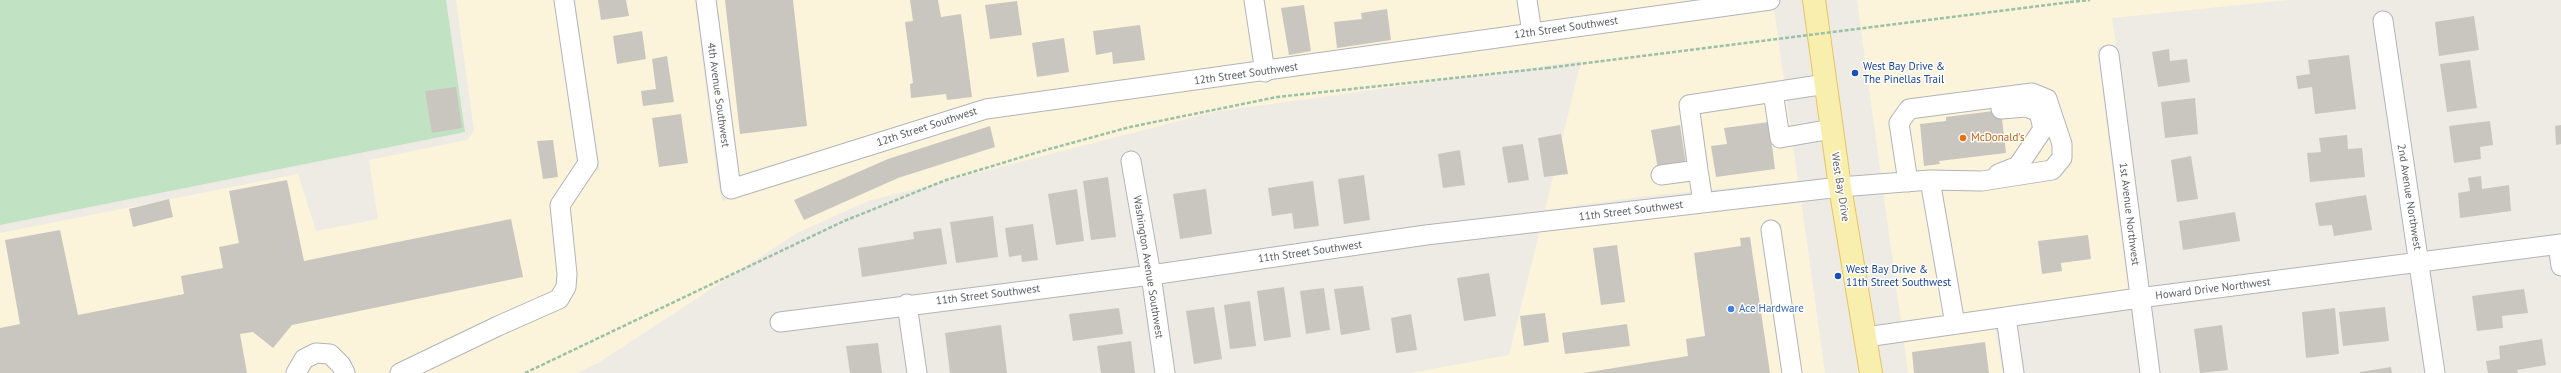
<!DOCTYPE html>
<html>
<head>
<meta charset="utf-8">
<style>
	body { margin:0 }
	canvas { display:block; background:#edebe4 }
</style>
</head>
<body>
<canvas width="2561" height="373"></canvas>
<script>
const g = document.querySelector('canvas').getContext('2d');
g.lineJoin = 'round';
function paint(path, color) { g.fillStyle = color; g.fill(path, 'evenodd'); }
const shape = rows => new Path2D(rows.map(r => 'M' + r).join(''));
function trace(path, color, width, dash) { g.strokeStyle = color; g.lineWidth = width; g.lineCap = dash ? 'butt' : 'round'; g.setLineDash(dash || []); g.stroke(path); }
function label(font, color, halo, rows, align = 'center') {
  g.font = font + ' "PT Sans",sans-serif'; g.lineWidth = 3; g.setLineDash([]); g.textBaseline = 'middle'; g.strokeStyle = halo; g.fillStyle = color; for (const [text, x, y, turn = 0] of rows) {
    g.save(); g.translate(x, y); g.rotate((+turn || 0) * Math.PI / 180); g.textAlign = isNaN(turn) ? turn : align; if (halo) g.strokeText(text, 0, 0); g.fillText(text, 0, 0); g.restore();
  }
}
const commercial = shape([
	[456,0,554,0,579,174,600,170,575,0,695,0,718,183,722,200,724,201,988,118,1774,9,1798,181,1639,197,1545,210,1581,61,1214,112,868,201,797,233,598,363,577,373,0,373,0,233,298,174,316,231,378,219,369,160,467,140,474,131],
	[717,0,1244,0,1253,64,983,100,740,176],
	[1265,0,1701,0,1274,60],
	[1857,0,2288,0,2112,18,2116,45,2097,47,2128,290,1901,322],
	[1801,200,1825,373,1410,373,1509,355,1540,230],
	[1995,328,2003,373,1908,373,1904,341]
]);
const green = shape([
	[0,0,446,0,465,132,0,225]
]);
const building = shape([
	[598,0,626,0,629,16,601,20],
	[725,0,793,0,807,126,740,134],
	[910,0,938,0,941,17,961,14,972,97,947,100,946,94,911,98,910,84,913,83,905,22,913,21],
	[1017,1,1022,35,990,39,985,5],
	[1304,5,1311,51,1289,55,1281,8],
	[1387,9,1391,40,1337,48,1334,22,1362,19,1361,13],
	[2474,16,2479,50,2439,56,2435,22],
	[1140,25,1145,60,1113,64,1112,52,1096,55,1093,31],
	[642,31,646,59,617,64,613,36],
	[1064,38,1069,72,1037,77,1032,43],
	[2169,49,2170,61,2187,59,2190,82,2158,87,2152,52],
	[2349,55,2356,109,2315,114,2312,87,2298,89,2296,76,2310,74,2308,60],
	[667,56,674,102,643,106,641,91,656,89,652,59],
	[2470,60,2477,108,2447,112,2440,64],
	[456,87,462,128,432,133,425,91],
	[2195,98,2198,134,2165,138,2161,102],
	[2001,110,2006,153,1939,161,1940,164,1924,166,1920,124,1946,121,1946,117],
	[681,114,688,163,659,167,652,118],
	[2490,121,2493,145,2480,147,2481,159,2454,163,2449,126],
	[1769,122,1775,169,1716,177,1711,146,1727,144,1724,128],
	[1680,125,1686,164,1658,169,1651,130],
	[2561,125,2561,144,2556,145,2555,126],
	[990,126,995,147,898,178,804,220,794,200,888,159],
	[1561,134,1568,174,1544,177,1538,138],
	[2347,135,2348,149,2362,148,2365,177,2310,182,2307,153,2321,152,2319,138],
	[553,140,558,177,543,179,537,141],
	[1523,144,1529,180,1508,183,1502,147],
	[1460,150,1465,185,1443,188,1438,154],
	[2191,156,2198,199,2177,202,2171,160],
	[1364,175,1370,220,1344,224,1338,179],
	[2481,176,2482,189,2509,185,2511,211,2460,218,2458,193,2470,191,2468,178],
	[1108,177,1116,237,1091,240,1083,181],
	[287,180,304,261,511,219,523,277,292,325,273,348,253,332,240,334,247,373,0,373,0,328,20,324,5,240,60,230,78,315,184,294,181,276,223,268,219,247,239,243,229,191],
	[1313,181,1319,226,1294,229,1292,213,1272,216,1268,188],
	[1077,189,1084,241,1056,245,1048,194],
	[1206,189,1212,234,1180,239,1173,194],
	[2366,195,2372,230,2334,236,2332,225,2319,226,2315,203],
	[169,199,173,217,133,227,129,209],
	[2235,212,2240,241,2183,250,2179,221],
	[993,216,998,257,956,263,950,222],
	[1033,224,1038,260,1022,262,1021,255,1009,257,1005,228],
	[941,228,947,264,862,277,858,248,914,239,913,232],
	[2088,235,2091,259,2061,263,2062,271,2042,274,2038,241],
	[1750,237,1770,373,1583,373,1688,356,1686,339,1705,336,1694,253,1741,246,1740,238],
	[1617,245,1625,302,1601,305,1593,248],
	[1489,273,1496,316,1464,321,1457,278],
	[1363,286,1370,330,1341,335,1334,289],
	[1284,287,1291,337,1264,341,1257,291],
	[1324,288,1330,330,1306,334,1300,291],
	[2524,289,2528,313,2502,316,2503,328,2477,331,2472,296],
	[1250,301,1256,346,1230,349,1224,305],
	[1214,307,1222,359,1194,364,1186,311],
	[2385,307,2389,341,2343,346,2339,312],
	[1119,308,1123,334,1073,341,1069,314],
	[2335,308,2339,354,2306,358,2302,312],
	[1545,313,1549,342,1524,346,1520,316],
	[1411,314,1417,350,1396,353,1391,318],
	[1627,324,1630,346,1565,354,1562,333],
	[1001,325,1007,373,950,373,945,333],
	[2222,325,2228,370,2200,373,2194,329],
	[2542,339,2546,365,2517,370,2518,373,2488,373,2486,361,2500,359,2499,346],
	[1131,341,1135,373,1101,373,1097,346],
	[1985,342,1989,373,1914,373,1912,352],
	[878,343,882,373,850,373,846,346],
	[2391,367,2392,373,2360,373,2360,372]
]);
const path = shape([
	[2070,2,2090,0],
	[525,373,844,221,946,180,1042,151,1130,127,1277,97,1547,68]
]);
const minor = shape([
	[706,0,731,189,986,109,1770,0],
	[1254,0,1265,72],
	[1527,0,1532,33],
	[2383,21,2435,373],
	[2109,55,2150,373],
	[1773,92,1780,138,1832,129],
	[1131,161,1151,275,1165,373],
	[1698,170,1703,202],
	[1998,174,2018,166,2043,129,2039,112,2026,107,2001,109],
	[1661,175,1698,170,1689,105,1826,84],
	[1908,182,1899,123,1909,109,2032,93,2047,99,2062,144,2062,158,2052,170,1982,181,1930,180],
	[1771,230,1792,373],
	[2558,245,2561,266],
	[907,304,917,373],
	[2006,317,2014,373],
	[780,322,1151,275,1426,235,1840,187,1930,180,1955,324],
	[1866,337,2139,298,2561,244],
	[296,373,304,359,316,353,330,354,341,365,345,373],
	[400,373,498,326,559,299,566,287,567,274,560,205,588,163,564,0]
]);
const major = shape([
	[1814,0,1840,187,1871,373]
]);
const pathBridge = shape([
	[1547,68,2070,2]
]);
const markers = [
	[1855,73,4,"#1a4fb4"],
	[1963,138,4,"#e8710a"],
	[1838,276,4,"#1a4fb4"],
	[1731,309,4,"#3f7fe0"]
];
const streetNames = [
	["12th Street Southwest",1566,28,-8],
	["12th Street Southwest",1246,74,-8],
	["4th Avenue Southwest",718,95,82],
	["12th Street Southwest",927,127,-18],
	["West Bay Drive",1840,187,81],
	["2nd Avenue Northwest",2409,197,81],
	["11th Street Southwest",1631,211,-7],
	["1st Avenue Northwest",2129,214,83],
	["11th Street Southwest",1310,252,-8],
	["Washington Avenue Southwest",1148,267,81],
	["Howard Drive Northwest",2213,289,-7],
	["11th Street Southwest",988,295,-7]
];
const transitNames = [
	["West Bay Drive &",1863,67],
	["The Pinellas Trail",1863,80],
	["West Bay Drive &",1846,270],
	["11th Street Southwest",1846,283]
];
const foodNames = [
	["McDonald's",1971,138]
];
const shopNames = [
	["Ace Hardware",1739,309]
];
paint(commercial, '#fbf4db');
paint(green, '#c2e3c3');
paint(building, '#c9c6c0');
trace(minor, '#b1b4b8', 21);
trace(major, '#e6c564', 24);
trace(path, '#9ac1a6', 2.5, [4, 2]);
trace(minor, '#fff', 19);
trace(major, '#f8eeae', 22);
trace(pathBridge, '#9ac1a6', 2.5, [4, 2]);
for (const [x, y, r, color] of markers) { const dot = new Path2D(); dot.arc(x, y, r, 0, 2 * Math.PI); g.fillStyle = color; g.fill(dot); trace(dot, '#fff', 1.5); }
label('11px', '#5c5f63', '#fff', streetNames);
label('11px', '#164399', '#fff', transitNames, 'left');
label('11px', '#c56008', '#fff', foodNames, 'left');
label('11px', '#366cbe', '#fff', shopNames, 'left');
</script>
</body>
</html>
